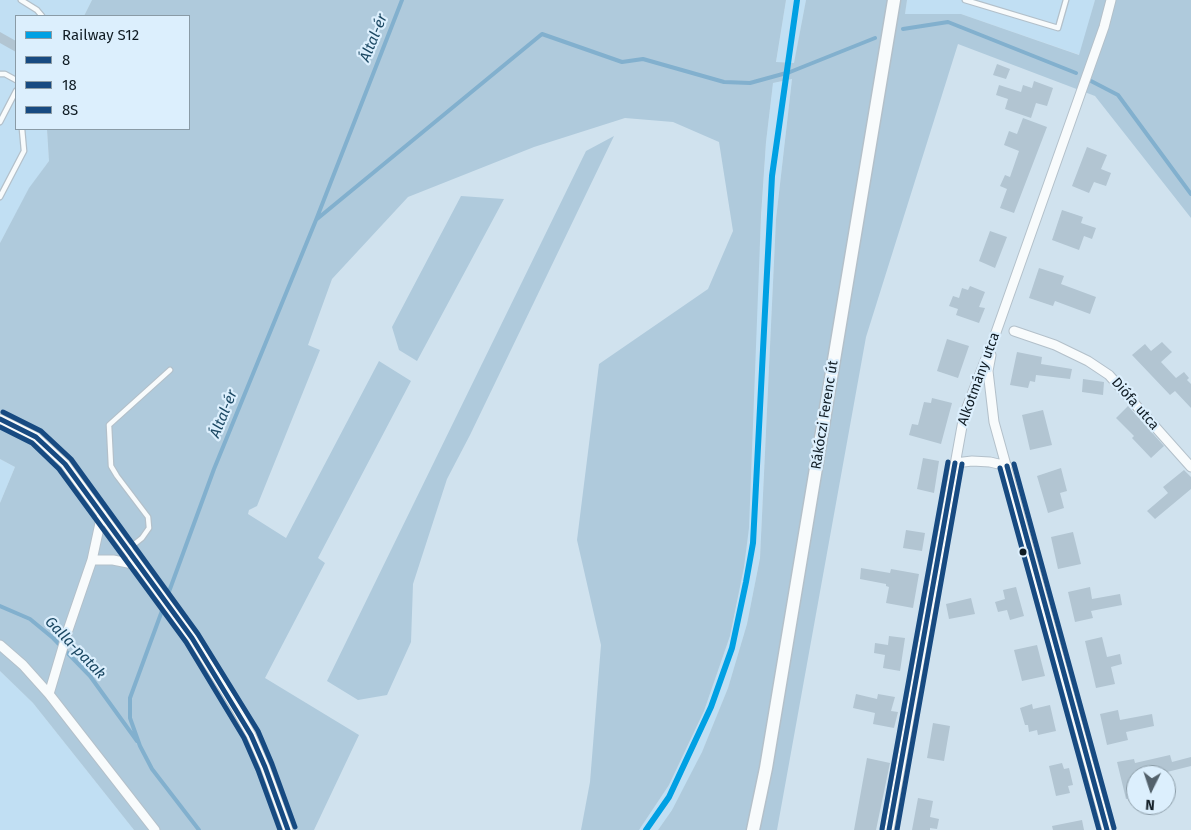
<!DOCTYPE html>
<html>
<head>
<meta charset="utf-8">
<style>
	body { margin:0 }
	#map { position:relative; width:1191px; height:830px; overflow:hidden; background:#d0e2ee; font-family:"Fira Sans",sans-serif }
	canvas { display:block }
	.legend { position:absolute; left:15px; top:15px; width:175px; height:115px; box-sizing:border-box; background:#dceffd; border:1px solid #8a9ba6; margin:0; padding:6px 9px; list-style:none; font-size:15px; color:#101c24 }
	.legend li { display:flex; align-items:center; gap:10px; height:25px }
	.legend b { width:25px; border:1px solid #8a9ba6 }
	.north { position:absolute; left:1126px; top:765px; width:50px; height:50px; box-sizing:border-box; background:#dceffd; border:1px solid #8a9ba6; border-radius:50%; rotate:184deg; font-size:14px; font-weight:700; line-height:20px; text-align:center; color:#101c24 }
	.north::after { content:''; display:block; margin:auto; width:18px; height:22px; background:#53616b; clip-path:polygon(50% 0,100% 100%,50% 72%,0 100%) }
</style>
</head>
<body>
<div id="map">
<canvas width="1191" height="830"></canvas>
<ul class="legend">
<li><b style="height:6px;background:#00a0e3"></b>Railway S12</li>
<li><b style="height:6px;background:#174a81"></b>8</li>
<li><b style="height:6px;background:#174a81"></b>18</li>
<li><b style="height:6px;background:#174a81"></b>8S</li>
</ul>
<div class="north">N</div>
</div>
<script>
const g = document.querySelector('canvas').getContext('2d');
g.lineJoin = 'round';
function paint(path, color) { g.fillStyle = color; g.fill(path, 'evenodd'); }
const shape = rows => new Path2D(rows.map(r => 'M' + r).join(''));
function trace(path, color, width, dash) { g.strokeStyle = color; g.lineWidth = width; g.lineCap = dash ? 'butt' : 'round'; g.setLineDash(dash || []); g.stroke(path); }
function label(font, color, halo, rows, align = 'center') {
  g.font = font + ' "Fira Sans",sans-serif'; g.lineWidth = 4.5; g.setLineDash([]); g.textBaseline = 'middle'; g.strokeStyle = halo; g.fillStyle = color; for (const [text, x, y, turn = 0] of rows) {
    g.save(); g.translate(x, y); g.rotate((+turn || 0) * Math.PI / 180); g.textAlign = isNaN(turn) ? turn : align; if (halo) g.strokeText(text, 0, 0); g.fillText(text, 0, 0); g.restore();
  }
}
const built = shape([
	[0,0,92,0,84,16,16,16,16,129,47,129,49,161,29,189,0,243],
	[786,0,806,0,794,64,776,63],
	[907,0,1095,0,1080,55,961,14,905,14],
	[792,79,776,219,760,558,747,624,728,688,702,752,688,781,672,810,658,830,639,830,669,785,704,711,730,636,737,603,766,142,773,83],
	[0,459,15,467,0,503],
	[0,671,33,703,134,830,0,830]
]);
const green = shape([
	[92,0,786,0,776,62,794,63,806,0,907,0,905,14,961,14,1079,55,1095,0,1191,0,1191,218,1095,96,958,44,866,337,777,830,658,830,672,810,702,752,728,688,747,624,760,558,776,219,792,79,773,83,766,142,761,216,749,528,744,567,730,636,704,711,669,785,639,830,581,830,590,782,601,645,577,540,599,364,708,289,733,231,719,142,673,122,625,118,534,147,408,197,332,279,308,345,320,350,257,506,249,510,248,514,286,538,379,361,411,381,318,558,325,563,265,678,359,735,314,830,134,830,33,703,0,671,0,503,15,467,0,459,0,243,29,188,49,161,47,129,189,129,189,16,84,16],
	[614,136,470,435,447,479,413,584,411,642,387,695,358,700,327,681,586,151],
	[461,196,504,199,417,361,399,350,392,327]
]);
const stream = shape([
	[903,29,948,22,1076,73],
	[1091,81,1118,95,1191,194],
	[317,219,542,34,622,62,643,59,724,82,750,83,790,72,875,38],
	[0,606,30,619,53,638,90,676,137,741],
	[199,830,152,769,140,746,130,718,130,698,214,469,316,220,402,0]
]);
const building = shape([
	[0,32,16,41,16,52,0,43],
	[997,64,1010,69,1006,79,993,75],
	[1034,81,1053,88,1047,106,1036,103,1031,118,1005,109,1008,99,996,95,999,85,1021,92,1023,85,1032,88],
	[1023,118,1047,127,1014,213,1000,208,1007,189,1000,186,1005,175,1010,177,1019,151,1004,145,1009,131,1017,134],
	[1087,147,1107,155,1101,169,1111,173,1106,186,1094,182,1089,193,1072,186],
	[1062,210,1083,217,1081,223,1096,228,1092,239,1084,236,1079,250,1052,240],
	[990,231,1007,237,995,268,979,261],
	[1039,268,1064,276,1061,284,1096,297,1090,314,1055,301,1053,306,1029,298],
	[970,286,985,292,979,307,985,308,979,323,956,315,958,309,949,306,953,296,959,298,962,288,968,290],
	[947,339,969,346,958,378,937,371],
	[1162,342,1172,352,1161,362,1176,378,1184,372,1189,378,1187,380,1191,384,1191,408,1175,391,1170,395,1132,355,1145,344,1151,351],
	[1017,352,1042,357,1041,364,1072,369,1070,379,1036,375,1035,382,1030,381,1028,388,1010,385],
	[1083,379,1104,382,1103,395,1082,392],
	[932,398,952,403,941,444,909,435,912,424,918,425,924,402,931,403],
	[1128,406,1164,446,1151,458,1132,438,1134,436,1116,418],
	[1043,410,1052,445,1030,450,1022,415],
	[923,458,939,461,934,493,917,489],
	[1061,468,1067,491,1060,493,1064,508,1048,513,1037,476],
	[1184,470,1191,477,1191,489,1155,519,1147,511,1168,493,1163,487],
	[906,530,925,533,922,551,903,548],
	[1073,532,1081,564,1058,569,1051,537],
	[861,568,890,573,891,569,919,574,913,608,886,603,889,587,886,586,886,584,860,579],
	[1016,587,1024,616,1010,620,1007,610,998,612,995,602,1005,599,1003,590],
	[1090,587,1092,599,1120,594,1122,605,1091,611,1093,618,1075,622,1068,592],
	[971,598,975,614,949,619,946,604],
	[889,636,905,638,900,671,883,668,885,655,874,653,875,643,888,645],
	[1102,637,1107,657,1120,654,1122,664,1111,667,1115,684,1096,688,1085,641],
	[1037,645,1045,676,1022,681,1014,650],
	[856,694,877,699,878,694,895,697,891,711,898,712,894,728,873,724,875,713,853,708],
	[1032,704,1033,709,1050,705,1056,731,1038,735,1037,730,1029,732,1028,725,1025,725,1020,708],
	[1118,710,1120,720,1152,714,1154,726,1126,732,1128,740,1107,745,1100,714],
	[933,723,950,726,944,761,927,758],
	[1170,755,1172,762,1191,757,1191,766,1155,775,1136,775,1136,797,1126,799,1117,762,1134,759,1135,763],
	[867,758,890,763,876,830,854,830],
	[1062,763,1064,769,1069,768,1073,785,1068,786,1070,793,1056,796,1049,766],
	[918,798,933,801,930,817,939,819,937,829,930,828,930,830,912,830],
	[1082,820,1084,830,1053,830,1052,826]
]);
const lane = shape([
	[21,0,37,10,42,16],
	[965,0,1058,28,1066,0],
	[0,74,5,74,16,80],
	[0,122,16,91],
	[0,197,24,151,22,129],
	[127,550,142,538,149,528,148,517,117,476,111,466,109,425,170,370]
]);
const street = shape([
	[1014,331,1055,345,1088,361,1109,375,1191,467],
	[991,355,988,371,994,422,1107,830],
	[0,419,36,437,65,464,192,638,236,708,251,735,265,767,288,830],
	[955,463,972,461,990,462,1007,466],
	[92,560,113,560,138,565],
	[0,645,23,665,49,694,155,830],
	[49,694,68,630,92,560,102,514],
	[889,830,964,415,994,338,1104,27,1111,0]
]);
const secondary = shape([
	[753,830,766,768,894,0]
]);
const bus1 = shape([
	[0,419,36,437,65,464,192,638,251,735,265,767,288,830],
	[1007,466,1107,830],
	[889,830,955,463]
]);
const bus2 = shape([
	[0,427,32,443,59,469,186,642,244,738,258,770,280,830],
	[1000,468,1099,830],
	[897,830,962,464]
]);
const bus3 = shape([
	[3,412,41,431,71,459,198,634,258,731,272,764,295,827],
	[1014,464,1114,828],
	[882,829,948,462]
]);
const rail1 = shape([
	[646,830,669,797,711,707,732,648,746,582,753,543,772,176,797,0]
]);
const markers = [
	[1023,552,4.5,"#101c24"]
];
const streetNames = [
	["Alkotmány utca",979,379,-70],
	["Diófa utca",1135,404,49],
	["Rákóczi Ferenc út",825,415,-81]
];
const waterNames = [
	["Által-ér",374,38,-68],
	["Által-ér",224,414,-68],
	["Galla-patak",75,648,46]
];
paint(built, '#c1dff3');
paint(green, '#afcadc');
trace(stream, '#82b0ce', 4);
paint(building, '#b2c5d2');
trace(lane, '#b3c0ca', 7);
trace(street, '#b3c0ca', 11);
trace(secondary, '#b3c0ca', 15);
trace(lane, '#f8fbfc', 4.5);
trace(street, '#f8fbfc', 9);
trace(secondary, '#f8fbfc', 12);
trace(bus1, '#174a81', 5);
trace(bus2, '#174a81', 5);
trace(bus3, '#174a81', 5);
trace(rail1, '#00a0e3', 6);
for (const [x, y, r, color] of markers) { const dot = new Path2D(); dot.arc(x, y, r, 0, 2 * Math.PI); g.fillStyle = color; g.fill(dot); trace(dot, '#dceffd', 2); }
label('14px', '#101c24', '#dceffd', streetNames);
label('italic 15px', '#1b4863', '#dceffd', waterNames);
</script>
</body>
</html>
